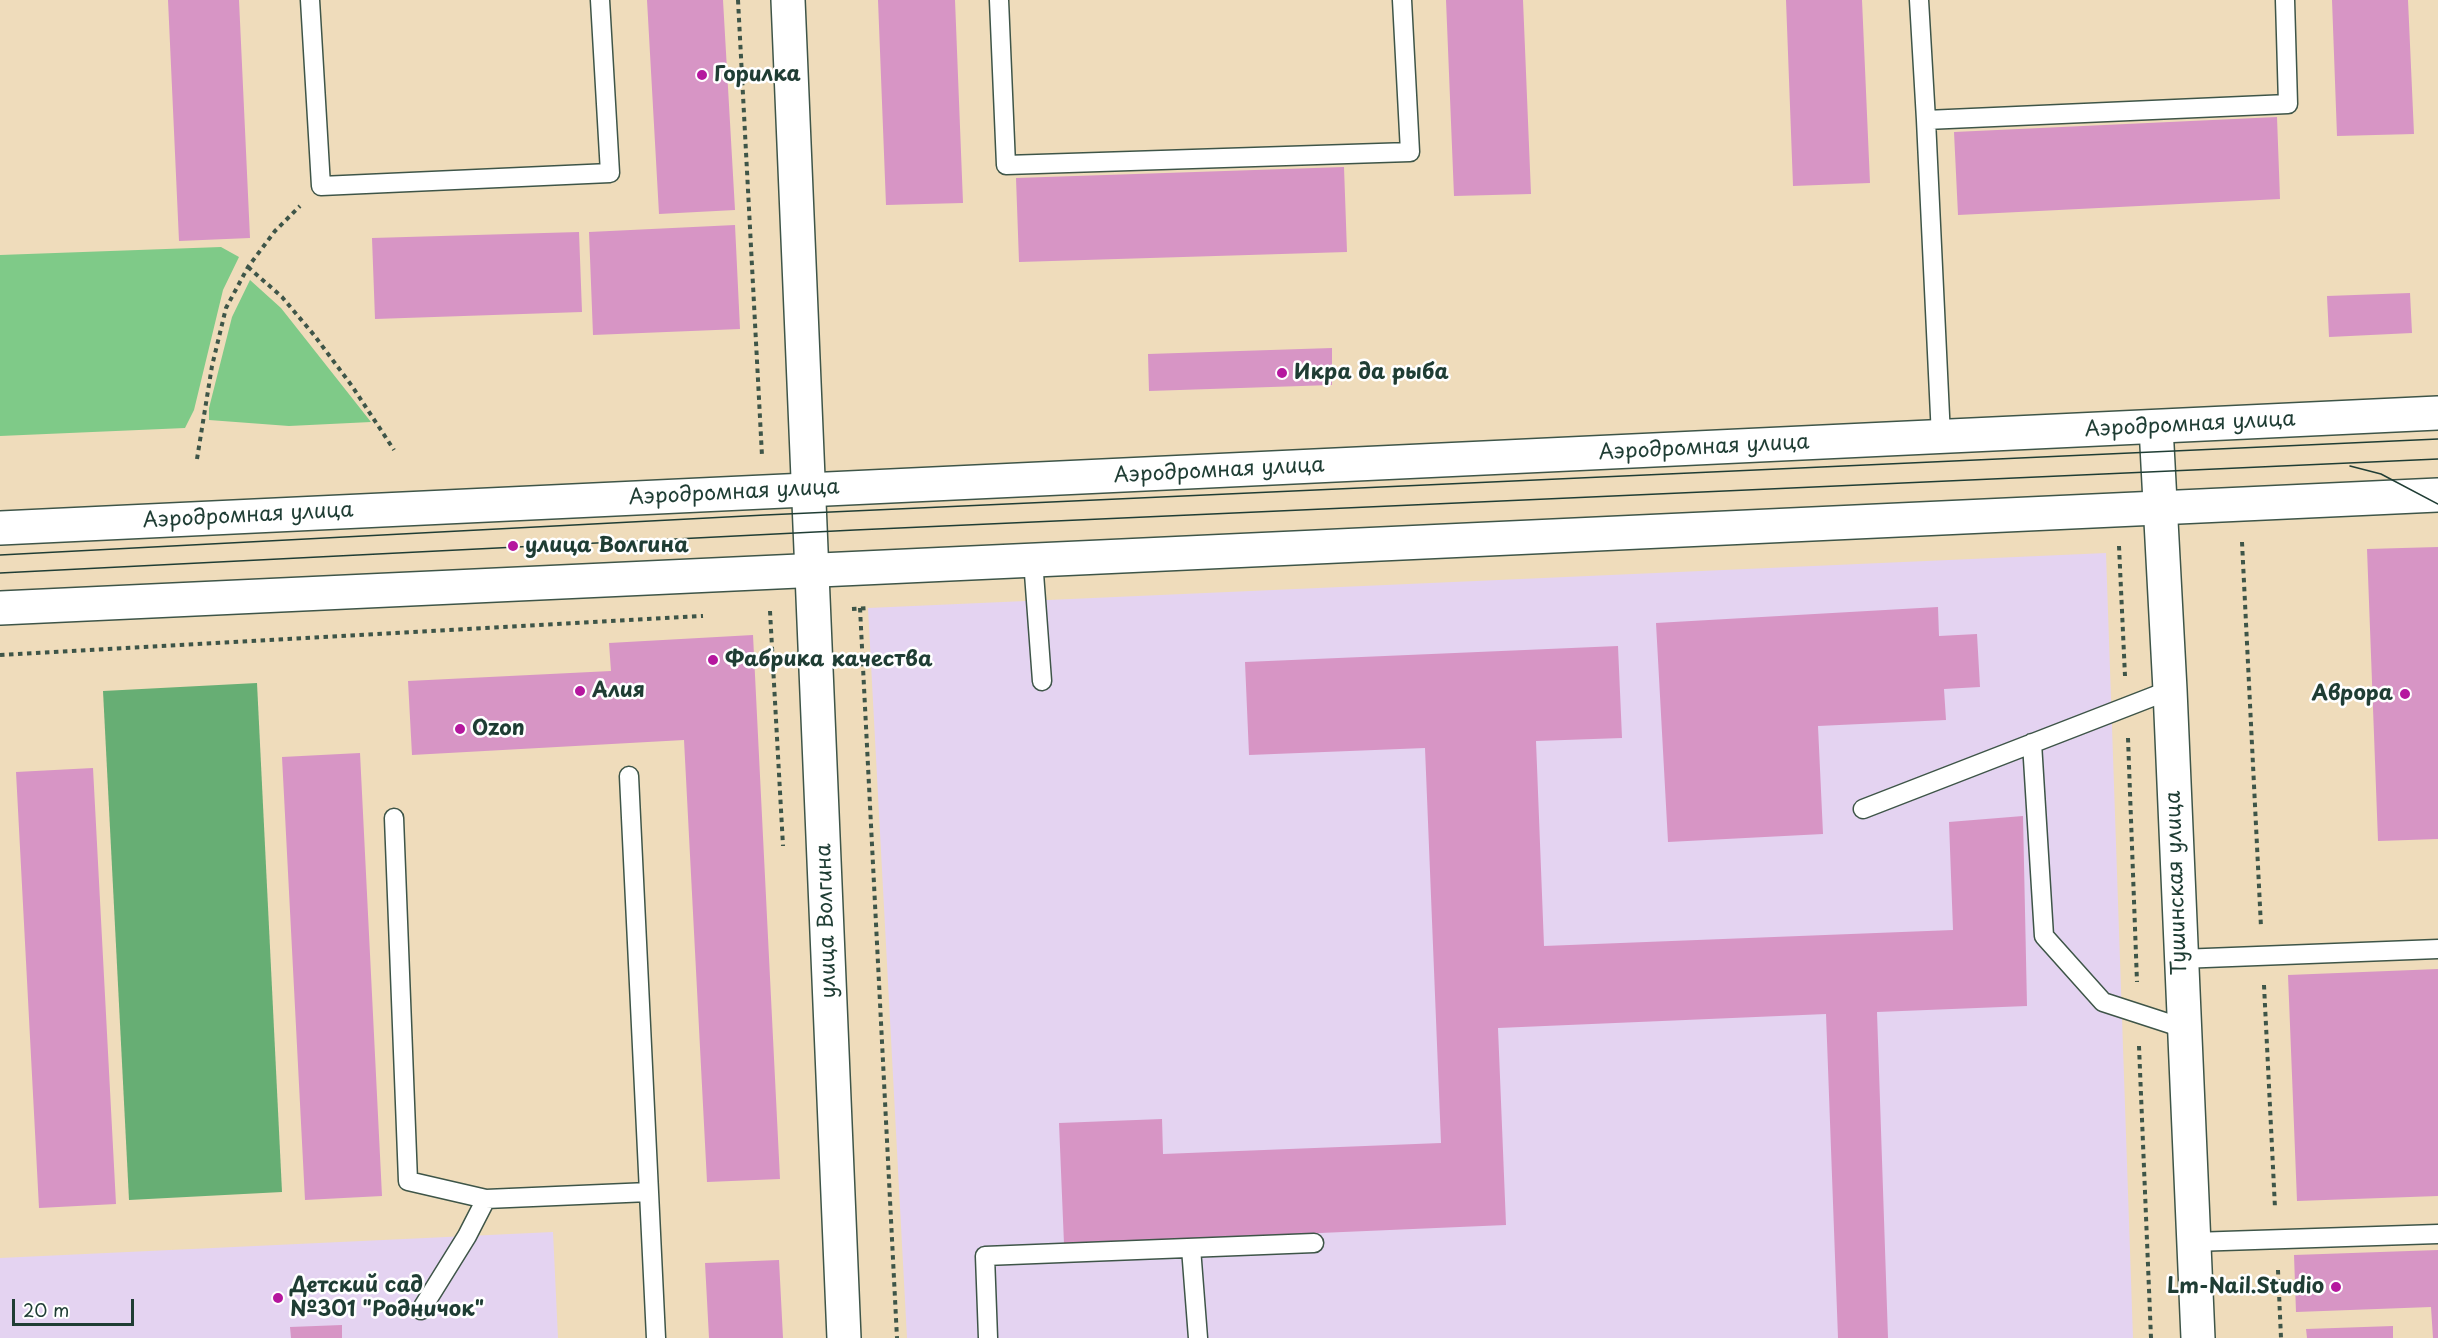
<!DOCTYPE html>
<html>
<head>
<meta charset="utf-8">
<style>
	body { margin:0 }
	#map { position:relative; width:2438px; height:1338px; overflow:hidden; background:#efdcbb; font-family:"Playpen Sans",sans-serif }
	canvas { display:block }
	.scale { position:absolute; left:12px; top:1299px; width:122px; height:27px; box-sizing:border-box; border:3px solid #1f3d34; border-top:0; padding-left:8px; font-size:18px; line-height:21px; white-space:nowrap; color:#1f3d34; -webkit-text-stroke:4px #fff; paint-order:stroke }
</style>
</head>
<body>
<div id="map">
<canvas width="2438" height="1338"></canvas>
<div class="scale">20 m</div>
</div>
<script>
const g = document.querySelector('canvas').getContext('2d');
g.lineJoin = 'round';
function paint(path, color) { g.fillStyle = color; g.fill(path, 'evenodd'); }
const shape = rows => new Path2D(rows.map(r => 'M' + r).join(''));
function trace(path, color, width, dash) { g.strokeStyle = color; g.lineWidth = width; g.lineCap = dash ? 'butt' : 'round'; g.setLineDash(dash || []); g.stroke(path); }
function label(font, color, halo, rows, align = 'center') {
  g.font = font + ' "Playpen Sans",sans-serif'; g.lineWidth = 5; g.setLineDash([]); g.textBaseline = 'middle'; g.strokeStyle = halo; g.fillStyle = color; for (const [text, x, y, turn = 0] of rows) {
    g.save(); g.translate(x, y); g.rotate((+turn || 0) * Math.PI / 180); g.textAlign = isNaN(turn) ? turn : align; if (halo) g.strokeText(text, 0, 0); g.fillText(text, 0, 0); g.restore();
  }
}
const built = shape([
	[2106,553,2133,1338,907,1338,868,608],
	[553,1232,558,1338,0,1338,0,1258]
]);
const green = shape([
	[221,247,239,257,223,290,194,410,185,428,0,436,0,255],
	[250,280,281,308,371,422,289,426,209,420,209,408,232,317]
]);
const forest = shape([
	[257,683,282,1192,129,1200,103,691]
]);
const building = shape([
	[168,0,239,0,250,238,179,241],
	[647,0,723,0,735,210,659,214],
	[878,0,955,0,963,203,886,205],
	[1446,0,1523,0,1531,194,1454,196],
	[1786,0,1862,0,1870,183,1793,186],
	[2332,0,2408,0,2414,134,2337,136],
	[2277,117,2280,199,1958,215,1954,132],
	[1344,167,1347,252,1019,262,1016,178],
	[735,225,740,329,593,335,589,232],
	[579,232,582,312,375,319,372,238],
	[2410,293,2412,333,2329,337,2327,296],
	[1332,348,1332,385,1149,391,1148,354],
	[2438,547,2438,839,2378,841,2367,549],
	[1938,607,1939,636,1977,634,1980,687,1944,689,1946,720,1818,726,1823,834,1668,842,1656,623],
	[753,635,780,1179,707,1182,684,740,412,755,408,681,611,671,609,643],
	[1618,646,1622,738,1536,741,1544,946,1953,930,1949,822,2023,816,2027,1006,1877,1012,1888,1338,1838,1338,1826,1014,1498,1028,1506,1225,1064,1244,1059,1123,1162,1119,1163,1154,1441,1143,1425,748,1249,755,1245,662],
	[360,753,382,1196,305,1200,282,757],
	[93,768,116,1204,39,1208,16,772],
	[2438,969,2438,1196,2297,1201,2288,975],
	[2438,1250,2438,1338,2433,1338,2431,1307,2296,1312,2294,1255],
	[779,1260,783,1338,709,1338,705,1263],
	[342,1325,342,1338,291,1338,290,1327],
	[2393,1326,2393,1338,2307,1338,2306,1329]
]);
const path = shape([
	[738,0,762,456],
	[248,267,282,297,314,335,352,386,394,450],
	[197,459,212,366,226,308,248,267,275,231,300,206],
	[2242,542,2261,927],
	[2119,546,2125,676],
	[860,608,897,1338],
	[852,609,868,608],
	[770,611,783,846],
	[0,655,703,616],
	[2128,738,2137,982],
	[2264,985,2275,1208],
	[2139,1046,2151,1338],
	[2278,1270,2281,1338]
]);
const service = shape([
	[310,0,321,186,610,173,600,0],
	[999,0,1006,165,1410,152,1402,0],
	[1919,0,1926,120],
	[1941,437,1926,120,2288,104,2285,0],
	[1033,560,1042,681],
	[2032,743,2044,936,2103,1002,2183,1028],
	[629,776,656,1338],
	[1863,809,2170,690],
	[394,818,408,1181,486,1199],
	[2180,959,2438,949],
	[2193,1242,2438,1234],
	[1191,1248,1198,1338],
	[421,1310,467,1236,486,1199,649,1192],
	[988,1338,985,1256,1314,1243]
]);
const minor = shape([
	[2156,427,2170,690,2198,1338]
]);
const tertiary = shape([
	[788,0,844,1338]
]);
const secondary = shape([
	[0,528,2438,413],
	[0,608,2438,495]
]);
const tram = shape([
	[2350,466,2381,474,2438,504],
	[0,555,765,515,2438,439],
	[0,573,855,530,2438,459]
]);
const markers = [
	[702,75,6,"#b5179e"],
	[1282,373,6,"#b5179e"],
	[513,546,6,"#b5179e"],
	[713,660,6,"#b5179e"],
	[580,691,6,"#b5179e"],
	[2405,694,6,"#b5179e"],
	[460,729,6,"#b5179e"],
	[2336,1287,6,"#b5179e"],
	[278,1298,6,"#b5179e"]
];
const poiNames = [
	["Горилка",714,75],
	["Икра да рыба",1294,373],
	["улица Волгина",525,546],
	["Фабрика качества",725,660],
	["Алия",592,691],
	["Аврора",2393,694,"right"],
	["Ozon",472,729],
	["Детский сад",290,1286],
	["№301 \"Родничок\"",290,1310],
	["Lm-Nail.Studio",2324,1287,"right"]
];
const streetNames = [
	["Аэродромная улица",2190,425,-3],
	["Аэродромная улица",1704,448,-3],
	["Аэродромная улица",1219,471,-3],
	["Аэродромная улица",734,493,-3],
	["Аэродромная улица",248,516,-3],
	["Тушинская улица",2177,883,-92],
	["улица Волгина",827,921,-92]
];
paint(built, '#e4d3f1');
paint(green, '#7fca88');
paint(forest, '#67ae74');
paint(building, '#d795c5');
trace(service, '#3e5548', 21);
trace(minor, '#3e5548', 36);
trace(tertiary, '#3e5548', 36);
trace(secondary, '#3e5548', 36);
trace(path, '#3e5548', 4, [4.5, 4.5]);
trace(service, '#fff', 18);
trace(minor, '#fff', 33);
trace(tertiary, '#fff', 33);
trace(secondary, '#fff', 33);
trace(tram, '#1f3d34', 1.5);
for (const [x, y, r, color] of markers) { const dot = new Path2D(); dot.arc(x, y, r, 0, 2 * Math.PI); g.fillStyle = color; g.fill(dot); trace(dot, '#fff', 2); }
label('bold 21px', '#1f3d34', '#fff', poiNames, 'left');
label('21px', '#1f3d34', '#fff', streetNames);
</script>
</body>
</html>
